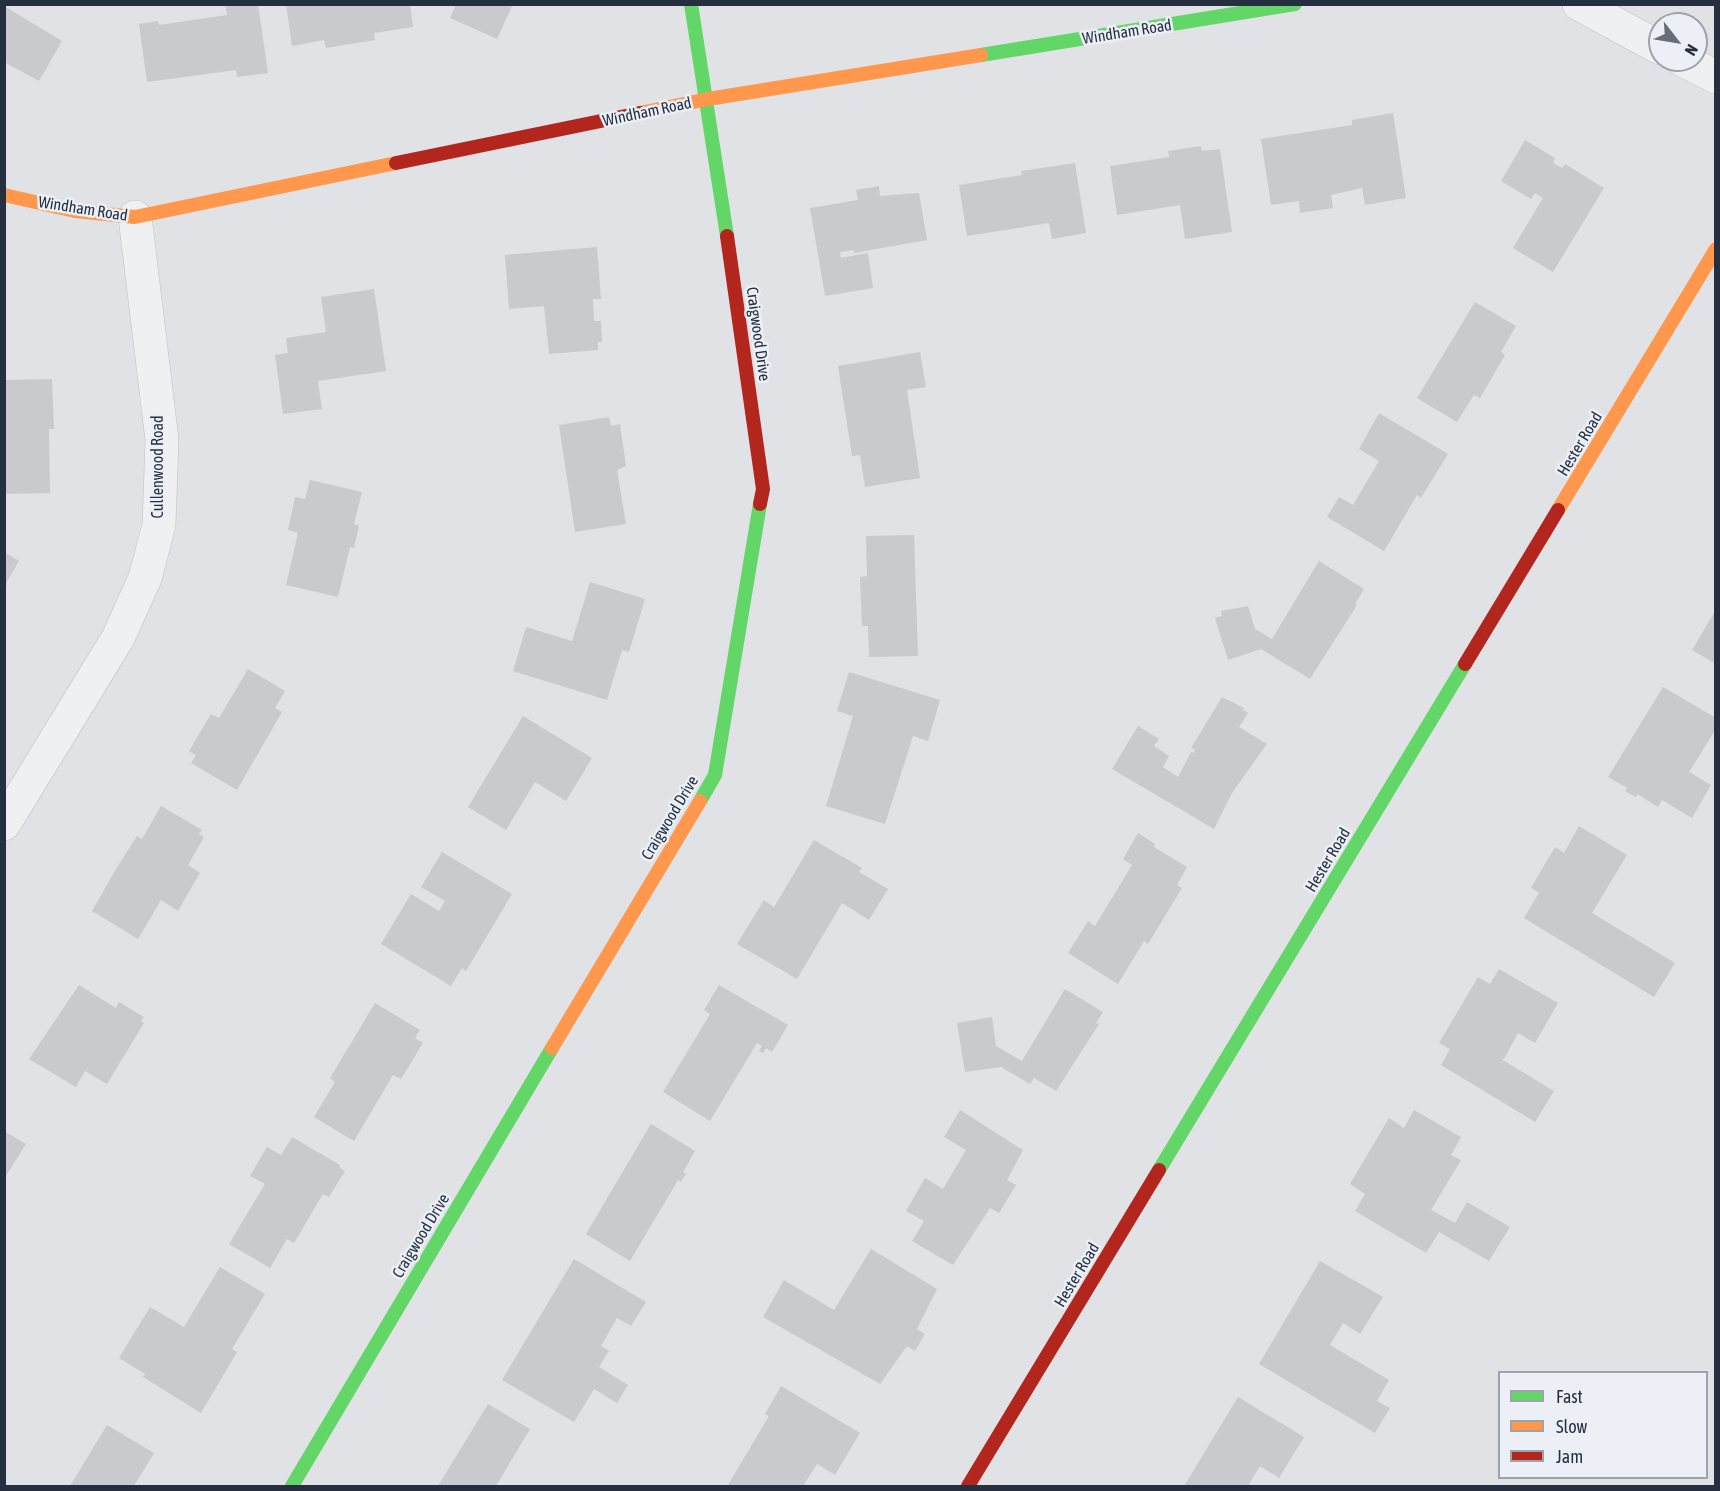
<!DOCTYPE html>
<html>
<head>
<meta charset="utf-8">
<style>
	body { margin:0 }
	#map { position:relative; width:1720px; height:1491px; overflow:hidden; background:#e0e2e5; font-family:"Asap Condensed",sans-serif }
	canvas { display:block }
	.frame { position:absolute; inset:0; border:6px solid #252f40; pointer-events:none }
	.legend { position:absolute; left:1498px; top:1371px; width:210px; height:108px; box-sizing:border-box; background:#ecf0f6; border:2px solid #9ca3ad; margin:0; padding:8px 10px; list-style:none; font-size:18px; color:#252f40 }
	.legend li { display:flex; align-items:center; gap:12px; height:30px }
	.legend b { width:30px; border:2px solid #9ca3ad }
	.north { position:absolute; left:1648px; top:12px; width:60px; height:60px; box-sizing:border-box; background:#ecf0f6; border:2px solid #9ca3ad; border-radius:50%; rotate:121deg; font-size:16px; font-weight:700; line-height:24px; text-align:center; color:#252f40 }
	.north::after { content:''; display:block; margin:auto; width:21px; height:27px; background:#666e7a; clip-path:polygon(50% 0,100% 100%,50% 72%,0 100%) }
</style>
</head>
<body>
<div id="map">
<canvas width="1720" height="1491"></canvas>
<div class="frame"></div>
<ul class="legend">
<li><b style="height:8px;background:#63d668"></b>Fast</li>
<li><b style="height:8px;background:#ff974d"></b>Slow</li>
<li><b style="height:8px;background:#b3261e"></b>Jam</li>
</ul>
<div class="north">N</div>
</div>
<script>
const g = document.querySelector('canvas').getContext('2d');
g.lineJoin = 'round';
function paint(path, color) { g.fillStyle = color; g.fill(path, 'evenodd'); }
const shape = rows => new Path2D(rows.map(r => 'M' + r).join(''));
function trace(path, color, width, dash) { g.strokeStyle = color; g.lineWidth = width; g.lineCap = dash ? 'butt' : 'round'; g.setLineDash(dash || []); g.stroke(path); }
function label(font, color, halo, rows, align = 'center') {
  g.font = font + ' "Asap Condensed",sans-serif'; g.lineWidth = 5; g.setLineDash([]); g.textBaseline = 'middle'; g.strokeStyle = halo; g.fillStyle = color; for (const [text, x, y, turn = 0] of rows) {
    g.save(); g.translate(x, y); g.rotate((+turn || 0) * Math.PI / 180); g.textAlign = isNaN(turn) ? turn : align; if (halo) g.strokeText(text, 0, 0); g.fillText(text, 0, 0); g.restore();
  }
}
const building = shape([
	[225,4,258,4,268,73,237,77,236,70,147,82,139,24,158,21,159,25,227,15],
	[286,4,410,4,413,27,374,33,375,40,326,48,324,40,292,46],
	[456,4,513,4,497,39,450,18],
	[4,6,62,41,39,81,4,62],
	[1393,113,1406,198,1365,205,1362,188,1331,195,1333,208,1300,213,1299,201,1271,205,1261,139,1352,125,1352,120],
	[1525,140,1555,158,1553,163,1562,168,1565,164,1604,188,1553,272,1513,248,1543,198,1535,193,1531,199,1501,181],
	[1201,146,1202,151,1220,149,1232,232,1185,239,1180,205,1117,215,1110,166,1169,157,1168,151],
	[1075,163,1086,233,1052,239,1049,223,967,236,959,185,1022,175,1021,171],
	[879,186,880,196,919,193,927,240,854,253,854,250,840,252,841,258,868,253,873,288,825,296,810,208,858,200,856,190],
	[597,247,601,299,593,299,594,321,601,321,602,342,598,342,598,350,549,354,544,306,509,309,505,255],
	[374,289,386,371,318,381,322,409,283,414,275,355,288,353,286,338,326,332,321,297],
	[1475,302,1516,326,1501,352,1505,355,1480,398,1474,395,1457,422,1417,398],
	[920,352,926,387,907,390,920,478,865,487,860,455,852,456,838,366],
	[52,379,54,429,49,429,50,493,4,494,4,380],
	[1379,413,1448,454,1421,498,1417,495,1384,551,1327,517,1339,497,1353,505,1379,461,1359,449],
	[609,417,611,426,620,424,626,466,617,470,626,524,575,532,559,425],
	[310,480,362,492,354,524,359,526,354,548,350,547,338,597,286,585,298,533,288,530,295,497,305,499],
	[914,535,918,656,869,657,868,626,862,626,860,577,867,576,866,536],
	[4,552,19,561,5,585,7,587,4,591],
	[1319,561,1364,589,1355,604,1357,605,1310,679,1261,649,1228,660,1215,618,1222,616,1221,611,1248,606,1255,629,1272,639],
	[590,582,645,599,629,652,622,650,607,700,513,671,526,627,572,641],
	[1714,613,1716,614,1716,664,1692,650],
	[248,669,285,691,275,708,282,712,237,790,191,763,196,755,189,751,211,714,219,718],
	[849,672,940,700,928,741,913,736,885,824,826,806,853,716,837,711],
	[1663,687,1716,718,1716,729,1689,772,1711,785,1692,818,1662,800,1658,807,1637,794,1636,797,1625,791,1627,788,1608,777],
	[1222,697,1244,708,1243,710,1248,713,1239,727,1267,744,1232,793,1214,829,1112,769,1138,726,1159,739,1154,746,1169,756,1163,767,1178,777,1191,752,1193,753,1195,750,1191,748],
	[523,716,592,758,566,801,535,782,506,830,468,807],
	[161,806,202,830,199,834,204,837,188,865,200,873,178,911,161,900,138,939,92,911,116,869,137,836,142,839],
	[1579,826,1627,855,1592,913,1675,963,1654,997,1524,918,1539,893,1531,888,1555,847,1564,853],
	[1138,833,1155,844,1154,847,1187,867,1177,885,1182,888,1148,944,1144,941,1118,984,1068,953,1088,921,1095,926,1132,865,1123,859],
	[814,840,862,868,859,872,888,889,869,920,842,903,797,979,737,944,764,900,774,907],
	[442,852,512,894,466,971,462,968,451,986,381,944,411,894,439,911,445,901,421,887],
	[1499,969,1558,1003,1535,1043,1518,1033,1504,1059,1501,1059,1554,1091,1535,1122,1441,1065,1450,1049,1439,1043,1478,977,1490,984],
	[79,985,116,1008,119,1002,144,1017,141,1021,144,1023,107,1084,85,1071,76,1087,29,1059],
	[719,985,788,1025,772,1052,766,1048,763,1053,759,1051,762,1046,757,1043,710,1121,663,1092,710,1014,704,1010],
	[1065,989,1103,1012,1096,1023,1099,1024,1056,1091,1034,1078,1030,1084,1001,1067,965,1072,957,1023,992,1017,996,1046,1022,1061],
	[375,1003,420,1030,415,1038,423,1043,401,1079,393,1075,354,1141,314,1117,335,1082,330,1078],
	[960,1110,1023,1150,1007,1180,1016,1185,999,1213,990,1208,953,1265,912,1241,924,1221,906,1211,925,1178,943,1189,966,1150,944,1137],
	[1414,1110,1461,1137,1451,1155,1461,1160,1431,1210,1455,1223,1467,1202,1510,1227,1489,1261,1439,1232,1426,1253,1355,1211,1365,1194,1350,1184,1389,1118,1404,1128],
	[651,1124,695,1151,683,1172,686,1174,681,1182,678,1180,630,1261,586,1234],
	[4,1131,26,1144,4,1179],
	[292,1137,340,1165,339,1167,345,1171,329,1197,323,1194,294,1243,287,1239,270,1268,229,1244,265,1184,250,1176,267,1147,281,1155],
	[871,1249,937,1289,917,1329,925,1334,915,1351,907,1346,880,1384,763,1317,784,1280,834,1310],
	[574,1259,646,1302,631,1326,617,1318,601,1346,609,1351,599,1367,628,1385,617,1403,594,1389,574,1422,502,1380],
	[1320,1261,1383,1297,1360,1334,1343,1323,1330,1345,1389,1380,1377,1401,1390,1408,1375,1433,1259,1364],
	[220,1267,265,1294,232,1349,237,1352,201,1413,143,1377,145,1374,119,1358,150,1307,184,1327],
	[781,1386,860,1433,835,1475,817,1464,803,1486,730,1486,728,1485,769,1416,765,1414],
	[1238,1397,1304,1437,1279,1478,1260,1466,1249,1484,1254,1486,1184,1486],
	[488,1404,530,1429,496,1486,438,1486],
	[107,1425,154,1453,134,1486,70,1486]
]);
const street = shape([
	[1579,4,1660,48],
	[1683,60,1716,77],
	[4,824,118,638,145,578,159,525,162,440,135,217]
]);
const fast = shape([
	[691,4,727,236],
	[981,55,1295,4],
	[700,801,715,775,760,504],
	[1159,1170,1465,664],
	[292,1486,552,1048]
]);
const slow = shape([
	[640,113,708,99,981,55],
	[4,195,75,211,135,217,396,163],
	[1558,510,1716,249],
	[552,1048,700,801]
]);
const jam = shape([
	[396,163,640,113],
	[727,236,763,489,760,504],
	[1465,664,1558,510],
	[968,1486,1159,1170]
]);
const streetNames = [
	["Windham Road",1127,32,-9],
	["Windham Road",647,112,-12],
	["Windham Road",83,209,9],
	["Craigwood Drive",758,334,82],
	["Hester Road",1580,444,-59],
	["Cullenwood Road",158,467,-90],
	["Craigwood Drive",670,818,-59],
	["Hester Road",1328,860,-59],
	["Craigwood Drive",421,1236,-59],
	["Hester Road",1077,1275,-59]
];
paint(building, '#c8cace');
trace(street, '#bec0c3', 34);
trace(street, '#eff0f2', 33);
trace(fast, '#63d668', 14);
trace(slow, '#ff974d', 14);
trace(jam, '#b3261e', 14);
label('16px', '#252f40', '#ecf0f6', streetNames);
</script>
</body>
</html>
